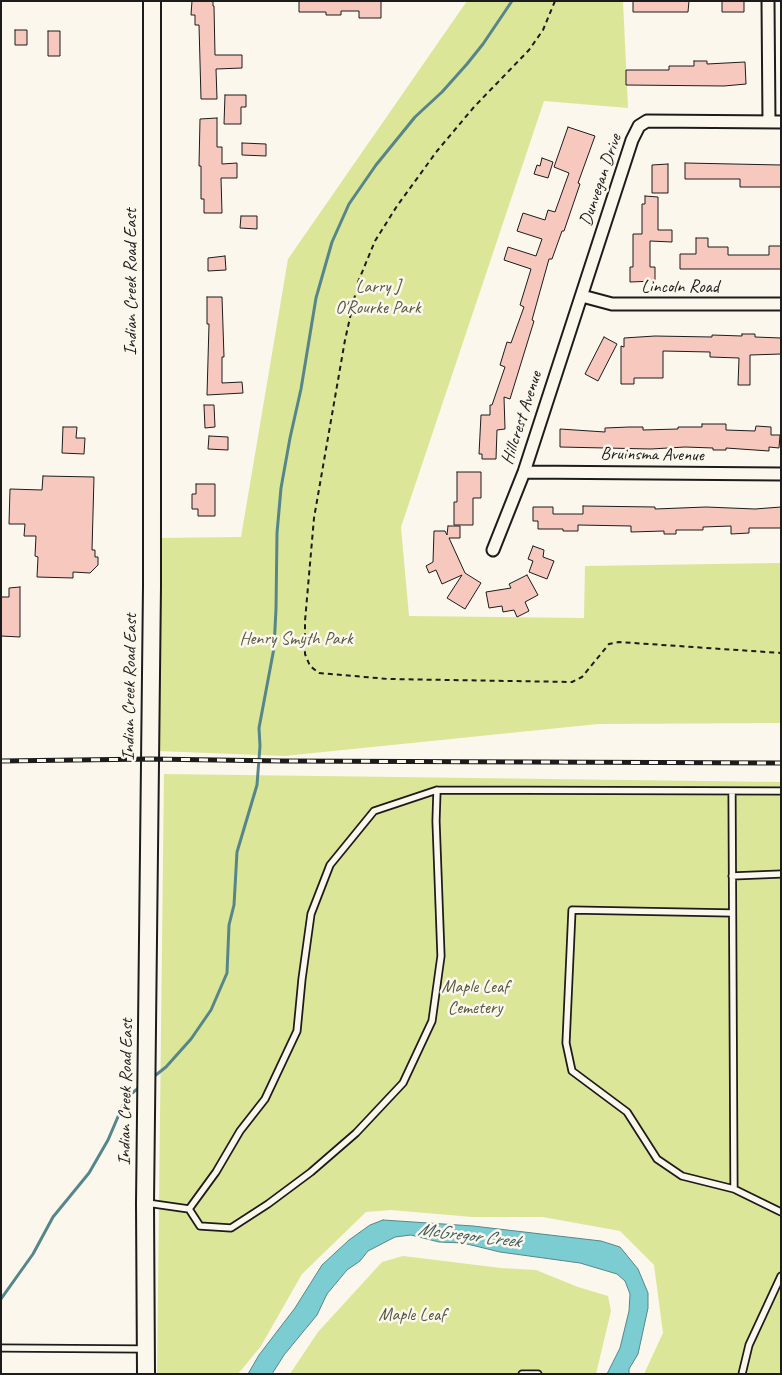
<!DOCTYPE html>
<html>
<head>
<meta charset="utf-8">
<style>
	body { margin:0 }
	#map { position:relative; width:782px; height:1375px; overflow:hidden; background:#fbf7ec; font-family:Caveat,sans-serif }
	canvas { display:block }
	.frame { position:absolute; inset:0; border:2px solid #1c1c1c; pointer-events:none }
</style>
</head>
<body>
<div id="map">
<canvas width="782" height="1375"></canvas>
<div class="frame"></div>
</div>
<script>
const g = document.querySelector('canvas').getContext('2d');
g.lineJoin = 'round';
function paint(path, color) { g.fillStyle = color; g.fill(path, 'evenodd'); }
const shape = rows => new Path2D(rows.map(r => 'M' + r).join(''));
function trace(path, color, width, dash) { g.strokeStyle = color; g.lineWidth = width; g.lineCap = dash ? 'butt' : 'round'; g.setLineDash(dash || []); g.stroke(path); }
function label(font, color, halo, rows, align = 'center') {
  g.font = font + ' Caveat,sans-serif'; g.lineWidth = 5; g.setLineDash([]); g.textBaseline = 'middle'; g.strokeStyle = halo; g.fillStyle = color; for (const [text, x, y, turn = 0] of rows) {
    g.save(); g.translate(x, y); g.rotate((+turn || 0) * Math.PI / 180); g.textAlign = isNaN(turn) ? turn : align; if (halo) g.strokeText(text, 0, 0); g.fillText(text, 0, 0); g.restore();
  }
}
const green = shape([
	[467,1,623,1,628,108,544,101,401,527,409,616,584,618,585,566,781,563,781,723,598,724,284,756,157,751,157,538,241,537,288,259],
	[164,774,781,782,781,1374,644,1374,663,1333,654,1265,620,1231,543,1217,472,1217,391,1210,366,1212,302,1274,261,1346,238,1374,157,1374],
	[403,1256,501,1268,536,1270,578,1287,608,1296,611,1311,596,1374,290,1374,318,1332,382,1262]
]);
const water = shape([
	[383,1220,473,1226,601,1241,620,1247,638,1269,648,1293,648,1308,638,1354,629,1369,629,1374,607,1374,620,1348,629,1311,630,1294,625,1281,617,1274,580,1263,500,1252,463,1243,439,1242,411,1235,395,1237,368,1251,360,1261,347,1270,327,1294,317,1315,284,1355,272,1374,248,1374,259,1355,295,1308,322,1265,349,1240,370,1225,383,1220]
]);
const stream = shape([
	[152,1078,166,1067,191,1039,211,1010,227,973,229,925,234,905,237,852,257,785,260,746,259,728,274,648,276,609,277,533,281,488,290,438,301,389,316,298,332,242,349,204,376,165,415,117,442,92,467,64,483,44,512,1],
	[1,1299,33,1254,53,1217,89,1173,108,1140,126,1098,141,1086]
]);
const building = shape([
	[192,1,213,1,213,6,214,6,215,55,242,55,242,68,216,69,217,99,201,99,199,25,195,25,195,15,191,15,192,1],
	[299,1,381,1,381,18,359,18,359,11,341,11,341,15,326,15,326,12,299,12,299,1],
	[633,1,689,1,688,12,633,12,633,1],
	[722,1,744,1,744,12,722,12,722,1],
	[15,30,27,30,27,45,15,45,15,30],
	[48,31,60,31,60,56,48,56,48,31],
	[694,61,707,61,707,64,745,62,746,84,724,86,626,85,626,70,669,70,669,66,694,66,694,61],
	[225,95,246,95,246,107,241,107,241,124,224,124,225,95],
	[217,118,217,147,222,147,222,164,237,163,237,178,221,178,222,213,204,213,204,199,201,199,201,166,199,166,200,119,217,118],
	[568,127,595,136,578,183,580,184,564,231,562,231,552,259,549,259,532,320,534,321,510,399,504,397,505,429,497,430,496,459,482,459,482,454,479,454,481,415,490,415,490,405,492,405,505,367,500,365,507,342,511,343,524,307,520,305,531,269,504,260,508,247,536,256,542,239,517,231,523,213,545,220,548,210,555,212,569,173,554,167,568,127],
	[242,143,266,144,266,156,242,155,242,143],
	[542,158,553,162,548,178,534,174,537,165,540,166,542,158],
	[685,163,781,165,781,187,740,187,740,179,685,179,685,163],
	[668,164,668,193,652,193,652,165,668,164],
	[645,196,658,197,658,230,672,230,672,242,650,241,650,267,655,267,655,281,630,282,630,267,633,267,633,234,642,234,642,204,645,204,645,196],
	[241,216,257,216,257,229,240,228,241,216],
	[696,238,708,238,708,247,728,247,728,255,769,255,769,246,781,246,781,269,680,269,680,254,696,254,696,238],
	[225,256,226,270,208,271,208,258,225,256],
	[207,297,222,297,224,357,222,357,222,383,242,382,243,393,207,395,209,324,207,324,207,297],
	[742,334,755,334,755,337,781,338,781,354,750,355,750,385,738,385,739,358,710,357,710,352,663,351,663,378,634,378,634,384,621,384,621,346,624,347,624,338,655,336,712,337,712,335,742,336,742,334],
	[604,337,617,344,598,381,585,374,604,337],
	[204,405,214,405,215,427,205,428,204,405],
	[702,424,726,424,726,430,755,431,756,426,771,427,771,435,780,435,779,448,769,447,769,451,726,448,726,450,713,450,713,448,685,447,651,449,560,447,560,429,605,432,605,428,629,427,643,427,643,430,678,429,678,427,702,427,702,424],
	[63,427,77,427,76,438,85,438,84,454,62,453,63,427],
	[209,436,228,437,228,450,208,449,209,436],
	[457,472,481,472,481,498,473,498,473,525,454,525,454,502,457,502,457,472],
	[43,476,94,477,92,550,95,550,95,557,98,557,98,565,90,573,73,572,73,578,37,577,38,557,35,556,36,536,24,536,25,524,9,524,10,489,42,490,43,476],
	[196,484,215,484,215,516,198,516,198,509,192,509,192,494,196,494,196,484],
	[583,506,655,507,655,509,706,507,755,509,781,507,781,528,749,528,749,533,731,534,731,526,703,527,703,530,676,530,676,534,664,534,664,531,631,532,631,526,578,525,578,531,563,531,563,529,538,529,538,521,533,521,533,507,553,507,553,514,583,514,583,506],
	[448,526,460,526,460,538,449,538,465,573,481,583,465,609,447,598,462,575,442,584,436,570,429,573,426,566,433,562,434,531,445,531,447,535,448,526],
	[533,546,544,550,543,557,554,561,547,579,529,572,533,561,528,559,533,546],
	[527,575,538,595,525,602,529,611,517,617,514,610,503,612,502,606,489,608,486,592,511,588,509,584,527,575],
	[20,587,20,637,1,636,1,597,9,597,9,588,20,587]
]);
const path = shape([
	[555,1,543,30,529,50,474,107,437,151,397,206,375,241,358,282,345,340,314,518,305,621,305,654,310,666,319,673,388,679,572,682,582,677,609,644,619,642,781,653]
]);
const lane = shape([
	[437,790,436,821,441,956,432,1021,403,1083,356,1133,311,1172,268,1204,231,1228,200,1226,189,1209,216,1172,240,1131,265,1099,297,1031,302,979,311,914,330,865,374,811,437,790,781,791],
	[732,791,734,1189],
	[732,876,781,874],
	[732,913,572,910,566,1043,572,1071,627,1112,657,1159,682,1176,734,1189,781,1212],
	[147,1203,189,1209],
	[1,1348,143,1349],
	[522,1374,538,1374],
	[742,1374,749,1345,781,1276]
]);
const street = shape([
	[768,1,769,122],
	[582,296,612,304,781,304],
	[524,472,781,474],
	[493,550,524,472,632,140,639,126,647,121,781,122]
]);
const secondary = shape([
	[146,1374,145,1203,152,586,152,1]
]);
const rail = shape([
	[1,761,150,759,282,761,781,763]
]);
const streetNames = [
	["Dunvegan Drive",601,180,-71],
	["Indian Creek Road East",131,282,-90],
	["Lincoln Road",680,287],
	["Hillcrest Avenue",522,418,-72],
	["Bruinsma Avenue",652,455,1],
	["Indian Creek Road East",130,687,-89],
	["Indian Creek Road East",126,1092,-89]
];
const parkNames = [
	["Larry J",378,287],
	["O'Rourke Park",378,308],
	["Henry Smyth Park",296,639],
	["Maple Leaf",475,987],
	["Cemetery",475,1008],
	["Maple Leaf",412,1315]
];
const waterNames = [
	["McGregor Creek",469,1236,7]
];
paint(green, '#dbe699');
paint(water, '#7ccdd2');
trace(water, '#568689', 1);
trace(stream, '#568689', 3);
paint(building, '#f7c8be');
trace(building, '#1c1c1c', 1);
trace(lane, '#1c1c1c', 9);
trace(street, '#1c1c1c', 15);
trace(secondary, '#1c1c1c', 20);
trace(path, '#1c1c1c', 2, [5, 4]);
trace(lane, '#fbf7ec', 5.5);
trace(street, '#fbf7ec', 11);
trace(secondary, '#fbf7ec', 16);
trace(rail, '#1c1c1c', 5);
trace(rail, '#fbf7ec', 3, [9]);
label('18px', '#1c1c1c', '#fbf7ec', streetNames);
label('18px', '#555942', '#fbf7ec', parkNames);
label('italic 19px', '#3e5a5c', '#fbf7ec', waterNames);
</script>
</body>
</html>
